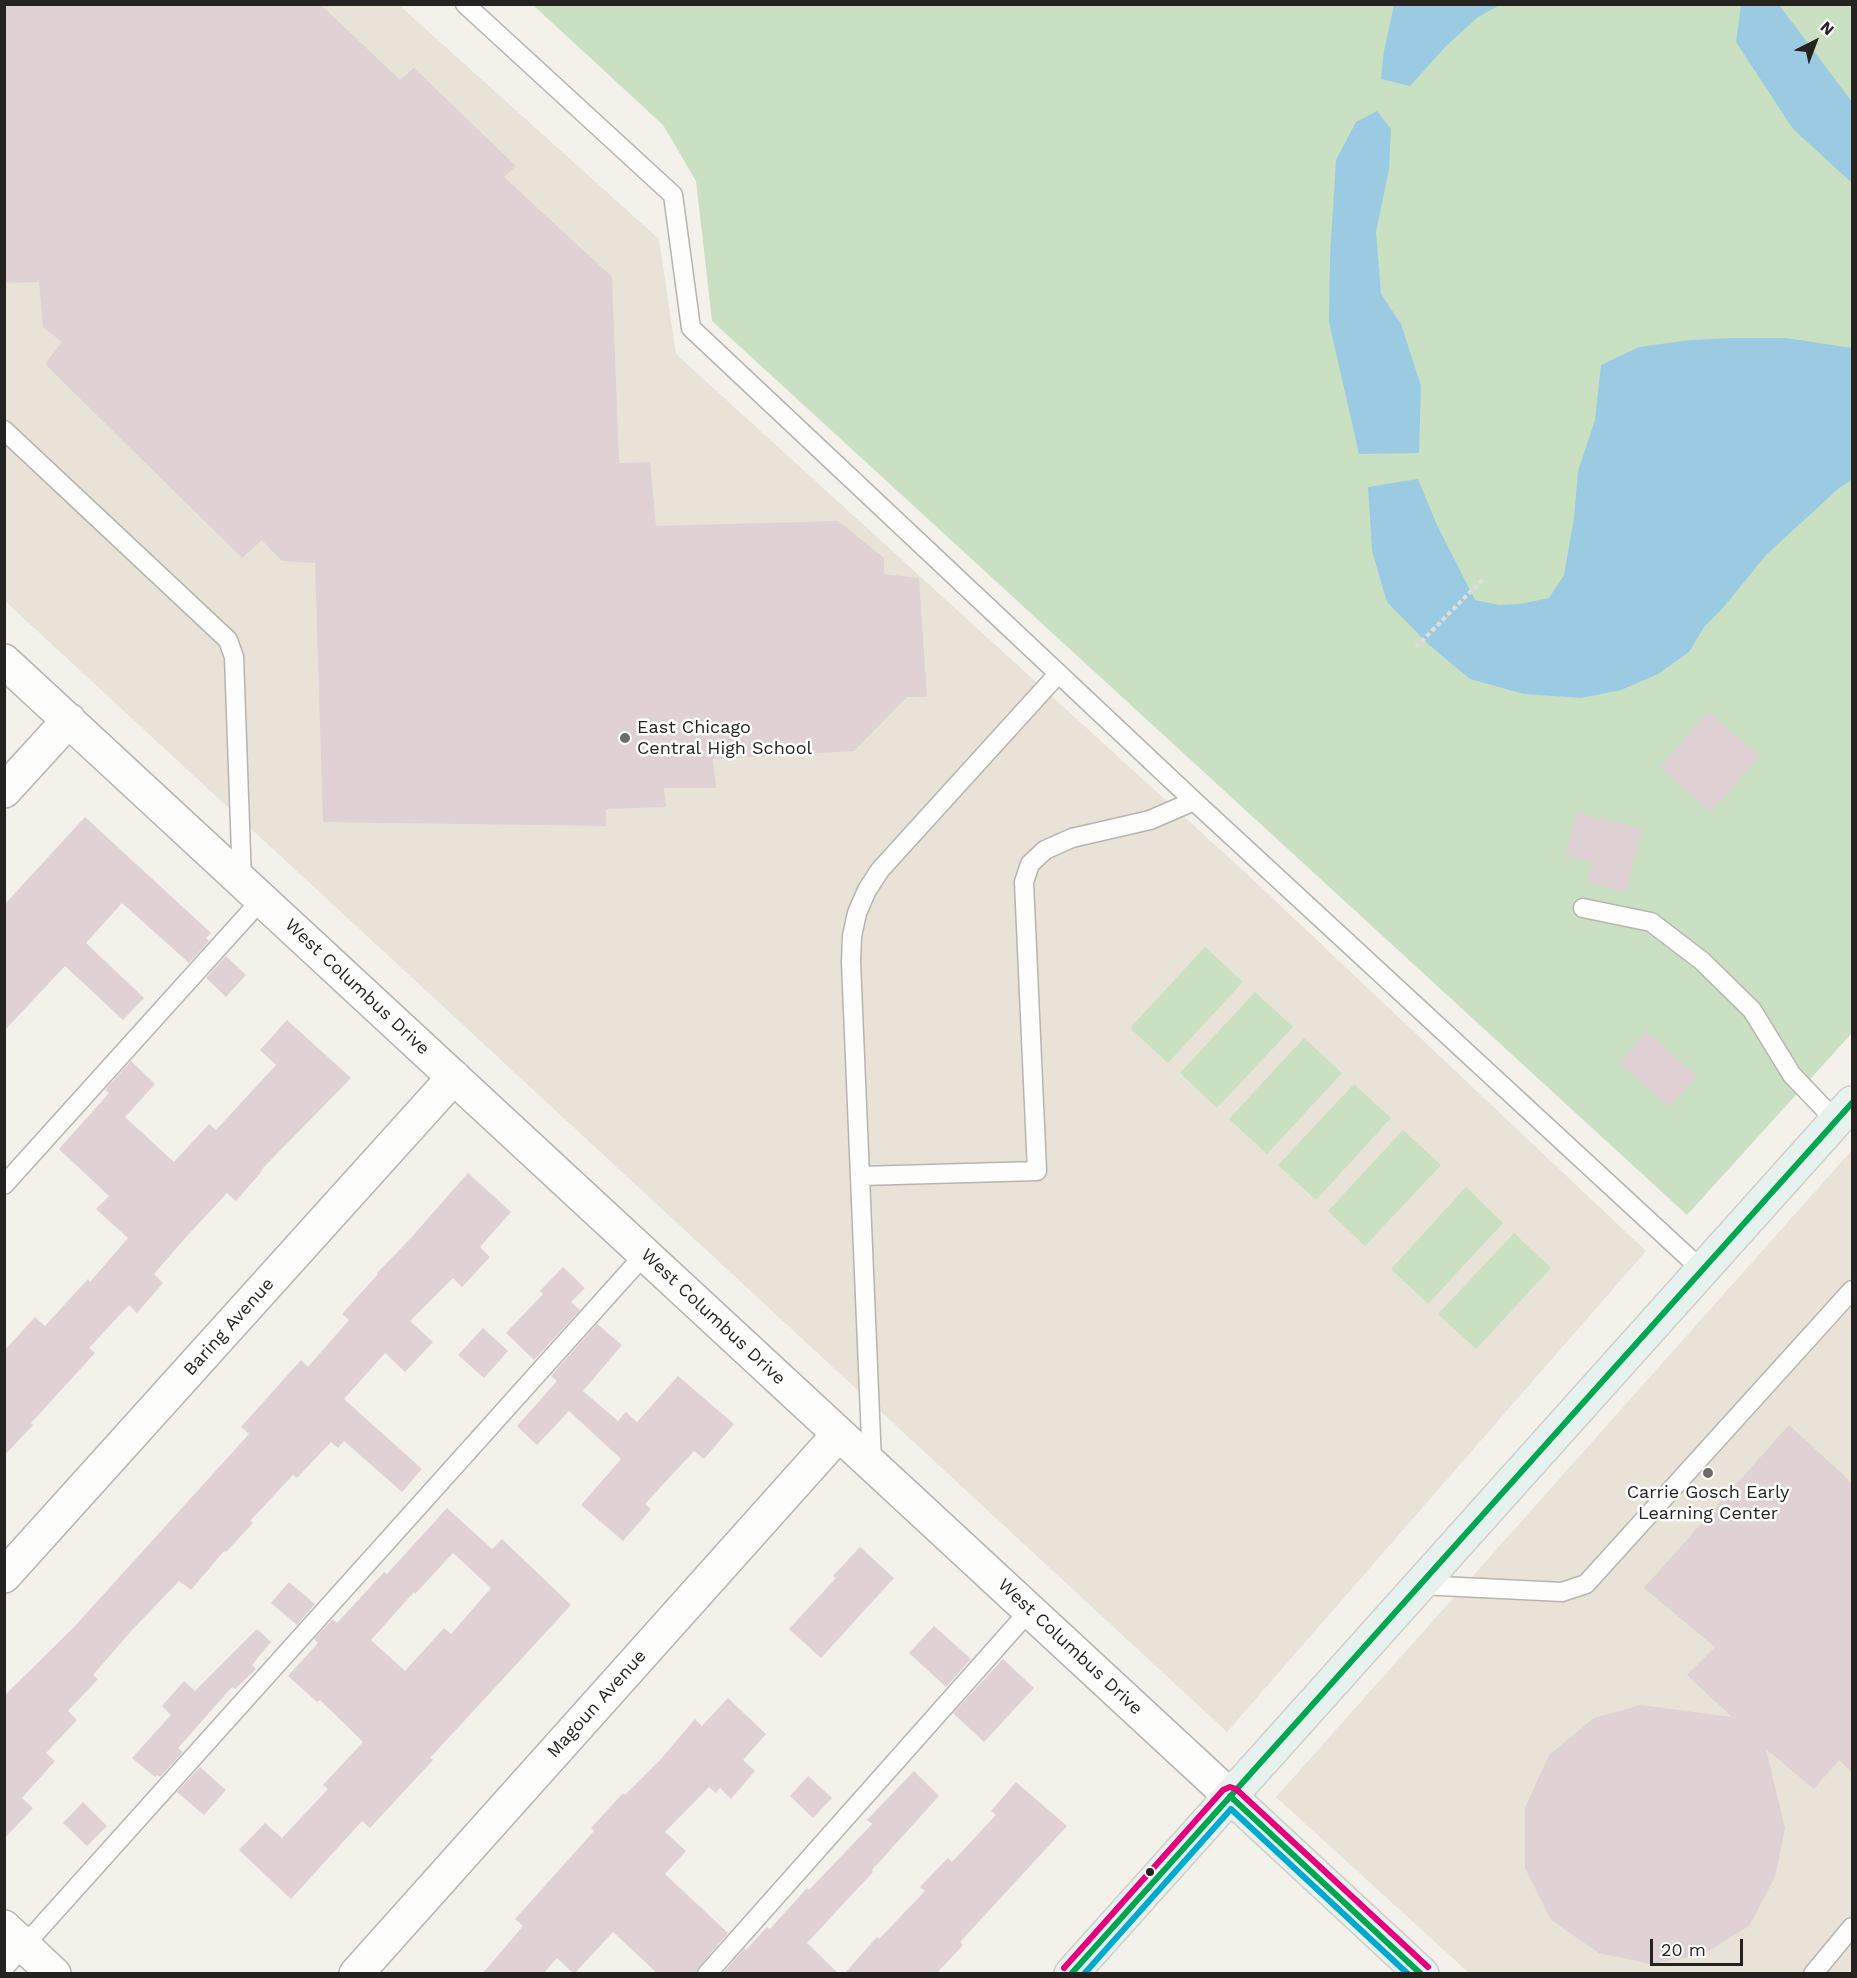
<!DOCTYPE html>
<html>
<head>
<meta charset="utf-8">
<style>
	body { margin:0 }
	#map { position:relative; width:1857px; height:1978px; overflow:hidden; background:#f4f1eb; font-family:"Work Sans",sans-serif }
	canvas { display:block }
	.frame { position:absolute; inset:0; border:6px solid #252320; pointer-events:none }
	.north { position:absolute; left:1785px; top:12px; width:60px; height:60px; -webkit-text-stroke:4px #fff; paint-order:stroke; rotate:42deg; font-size:16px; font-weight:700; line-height:24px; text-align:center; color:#252320 }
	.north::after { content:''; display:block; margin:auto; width:21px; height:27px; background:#252320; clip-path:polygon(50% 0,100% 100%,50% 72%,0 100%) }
	.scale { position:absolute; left:1650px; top:1939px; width:93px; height:27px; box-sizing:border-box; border:3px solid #252320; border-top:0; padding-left:8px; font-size:18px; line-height:21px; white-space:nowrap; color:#252320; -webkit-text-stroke:4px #fff; paint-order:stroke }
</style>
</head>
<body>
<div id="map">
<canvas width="1857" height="1978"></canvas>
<div class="frame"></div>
<div class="north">N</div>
<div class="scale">20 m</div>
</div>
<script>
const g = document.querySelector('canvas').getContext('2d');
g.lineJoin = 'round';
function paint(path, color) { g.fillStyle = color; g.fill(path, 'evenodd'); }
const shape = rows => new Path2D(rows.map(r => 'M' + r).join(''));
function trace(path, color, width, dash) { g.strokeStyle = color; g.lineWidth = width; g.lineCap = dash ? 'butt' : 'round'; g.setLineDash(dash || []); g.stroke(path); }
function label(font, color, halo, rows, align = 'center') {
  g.font = font + ' "Work Sans",sans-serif'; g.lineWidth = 5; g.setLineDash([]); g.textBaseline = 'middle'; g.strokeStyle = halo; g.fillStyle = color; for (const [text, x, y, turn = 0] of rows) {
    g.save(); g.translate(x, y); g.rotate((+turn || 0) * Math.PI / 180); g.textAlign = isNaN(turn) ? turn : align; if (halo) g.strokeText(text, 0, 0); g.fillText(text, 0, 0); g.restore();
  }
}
const built = shape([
	[4,5,399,5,659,239,676,354,1248,875,1646,1251,1227,1732,5,601],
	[1852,1150,1852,1973,1469,1973,1276,1797]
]);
const green = shape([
	[533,5,1852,5,1852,1033,1687,1215,712,321,696,181,663,125],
	[1205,947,1243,982,1168,1063,1130,1028],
	[1255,992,1293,1027,1217,1108,1180,1073],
	[1304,1038,1342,1073,1267,1154,1229,1119],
	[1354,1084,1391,1118,1316,1200,1278,1165],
	[1403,1130,1441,1165,1365,1246,1328,1211],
	[1466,1187,1503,1223,1428,1304,1391,1269],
	[1514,1233,1551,1268,1476,1349,1438,1314]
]);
const water = shape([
	[1394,5,1394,4,1500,5,1478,17,1446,46,1410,86,1381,79,1384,51],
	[1741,5,1779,5,1852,102,1852,183,1793,129,1736,42],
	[1377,111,1391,129,1389,169,1376,232,1381,294,1401,324,1421,386,1419,453,1359,454,1329,322,1330,256,1336,160,1356,122],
	[1733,338,1786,338,1852,348,1852,480,1839,488,1766,555,1722,609,1704,627,1689,652,1658,674,1621,690,1581,698,1524,694,1470,679,1429,645,1387,602,1372,551,1368,487,1418,479,1436,523,1475,600,1499,605,1519,604,1549,598,1564,575,1574,518,1578,471,1595,420,1601,365,1639,347,1690,340]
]);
const building = shape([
	[4,4,320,4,400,80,414,68,516,166,504,177,612,277,619,463,650,462,656,526,838,521,884,558,884,574,919,578,927,697,907,697,854,751,713,759,716,788,664,788,666,807,606,809,606,826,323,822,315,563,282,561,262,540,242,558,45,364,62,342,43,327,39,282,4,283],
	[1708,711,1760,756,1711,812,1660,767],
	[1576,813,1641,828,1627,892,1587,882,1593,862,1566,856],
	[85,817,211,933,206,938,209,941,189,963,122,903,86,943,144,998,123,1020,65,966,4,1031,4,905],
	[226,956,246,975,226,997,206,978],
	[287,1020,351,1078,261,1170,262,1171,236,1201,227,1193,187,1236,154,1274,163,1283,137,1313,129,1305,89,1348,95,1353,31,1423,33,1425,4,1456,4,1351,35,1317,45,1326,88,1279,90,1282,128,1238,96,1209,109,1196,59,1149,109,1093,105,1090,131,1061,155,1084,125,1117,174,1162,209,1124,216,1130,276,1065,260,1050],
	[1647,1031,1697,1076,1669,1107,1619,1062],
	[468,1173,511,1212,480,1247,490,1257,462,1287,453,1278,410,1321,433,1342,405,1372,385,1353,344,1399,422,1469,402,1492,344,1441,338,1448,331,1442,297,1478,293,1475,250,1521,253,1523,226,1552,224,1551,191,1590,179,1581,133,1629,93,1675,98,1679,68,1711,77,1720,46,1753,55,1761,22,1798,33,1808,4,1839,4,1696,74,1627,249,1434,241,1427,301,1360,308,1367,349,1320,342,1314,378,1274,377,1273,410,1239],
	[563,1267,585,1288,571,1302,580,1310,534,1360,506,1333,543,1294,540,1291],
	[597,1324,622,1345,583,1391,618,1421,626,1412,637,1422,678,1376,734,1424,704,1459,694,1451,645,1504,651,1509,623,1541,581,1505,621,1459,569,1411,537,1445,517,1426,557,1381,551,1376],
	[483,1328,508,1351,484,1378,458,1355],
	[1789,1425,1852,1483,1852,1772,1839,1760,1814,1789,1766,1749,1785,1828,1775,1877,1749,1926,1702,1955,1651,1964,1599,1953,1551,1920,1525,1868,1525,1808,1549,1755,1594,1718,1641,1705,1732,1717,1687,1675,1715,1647,1644,1588],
	[447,1508,492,1549,502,1539,571,1605,430,1758,433,1760,370,1828,362,1821,291,1899,239,1850,265,1823,282,1838,328,1789,323,1785,363,1742,320,1700,317,1702,288,1676,318,1643,314,1639,333,1619,337,1623,384,1572,387,1574],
	[453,1553,491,1588,451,1634,444,1628,405,1671,371,1640,414,1592,415,1594],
	[860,1547,894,1578,821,1658,789,1629,836,1578,833,1576],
	[289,1582,315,1604,297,1625,271,1603],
	[934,1626,971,1659,946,1687,909,1653],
	[257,1629,271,1642,252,1665,256,1669,235,1689,232,1687,178,1748,183,1752,160,1777,157,1775,155,1777,132,1758,171,1715,162,1706,184,1681,195,1691],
	[1003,1659,1034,1688,984,1742,953,1713],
	[728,1698,766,1734,743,1760,755,1771,731,1799,720,1788,716,1793,709,1787,665,1832,686,1851,665,1874,728,1933,699,1967,696,1974,658,1974,613,1932,574,1974,557,1958,543,1974,482,1974,523,1926,515,1919,594,1831,591,1828,623,1793,625,1795,661,1759,695,1719,702,1726],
	[200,1767,226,1790,204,1815,177,1792],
	[914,1771,939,1796,872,1870,873,1872,807,1943,839,1974,722,1974,745,1948,746,1950,767,1927,770,1929,807,1888,809,1890,872,1824,867,1820],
	[808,1776,832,1798,813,1818,790,1796],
	[1016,1782,1067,1826,960,1942,963,1945,936,1974,844,1974,877,1937,879,1939,925,1891,920,1887,948,1858,952,1862,996,1815,991,1811],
	[83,1802,107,1826,87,1846,63,1823]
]);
const path = shape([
	[1416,647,1483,579]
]);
const lane = shape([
	[465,4,673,195,691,328,1194,801,1702,1270],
	[4,430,228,640,234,657,242,881],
	[1583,908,1651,922,1702,961,1752,1010,1792,1075,1836,1121],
	[861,1176,1037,1171,1024,882,1030,864,1045,850,1072,838,1150,820,1194,801],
	[4,1185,262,899],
	[872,1463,851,962,852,936,857,913,867,890,880,870,1058,674],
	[1420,1585,1562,1592,1586,1584,1852,1290],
	[4,1968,645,1254],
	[707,1974,1030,1610],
	[1813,1974,1852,1927]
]);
const street = shape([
	[4,661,1230,1796],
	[4,791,69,720],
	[4,1576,454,1077],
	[4,1927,54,1974],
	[356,1974,839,1434]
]);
const primary = shape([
	[1230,1796,1422,1974],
	[1071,1974,1852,1103]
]);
const bus1 = shape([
	[1230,1796,1421,1974],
	[1071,1974,1852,1103]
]);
const bus2 = shape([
	[1084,1974,1231,1809,1408,1974]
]);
const bus3 = shape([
	[1064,1968,1223,1790,1230,1787,1236,1789,1428,1967]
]);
const markers = [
	[625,738,6,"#6d6b67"],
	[1708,1473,6,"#6d6b67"],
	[1150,1872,5,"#252320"]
];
const poiNames = [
	["East Chicago",637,728],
	["Central High School",637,749],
	["Carrie Gosch Early",1708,1493,"center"],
	["Learning Center",1708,1514,"center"]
];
const streetNames = [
	["West Columbus Drive",357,987,43],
	["West Columbus Drive",713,1317,43],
	["Baring Avenue",229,1327,-48],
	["West Columbus Drive",1070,1647,43],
	["Magoun Avenue",597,1704,-48]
];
paint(built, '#e9e3d7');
paint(green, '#cae0c2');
paint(water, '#9bcae3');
paint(building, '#dfd1d4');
trace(lane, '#b7b4b0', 21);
trace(street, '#b7b4b0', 36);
trace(primary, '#cfcecb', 36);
trace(path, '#dfdedd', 4, [4.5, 3]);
trace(lane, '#fdfdfc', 18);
trace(street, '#fdfdfc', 33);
trace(primary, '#e7f1ee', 33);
trace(bus1, '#00a651', 6);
trace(bus2, '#00a9ce', 6);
trace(bus3, '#e5007d', 6);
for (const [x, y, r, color] of markers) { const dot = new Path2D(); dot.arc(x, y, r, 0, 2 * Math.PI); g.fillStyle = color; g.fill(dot); trace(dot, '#fff', 2); }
label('18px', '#252320', '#fff', poiNames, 'left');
label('18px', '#252320', '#fff', streetNames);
</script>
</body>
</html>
